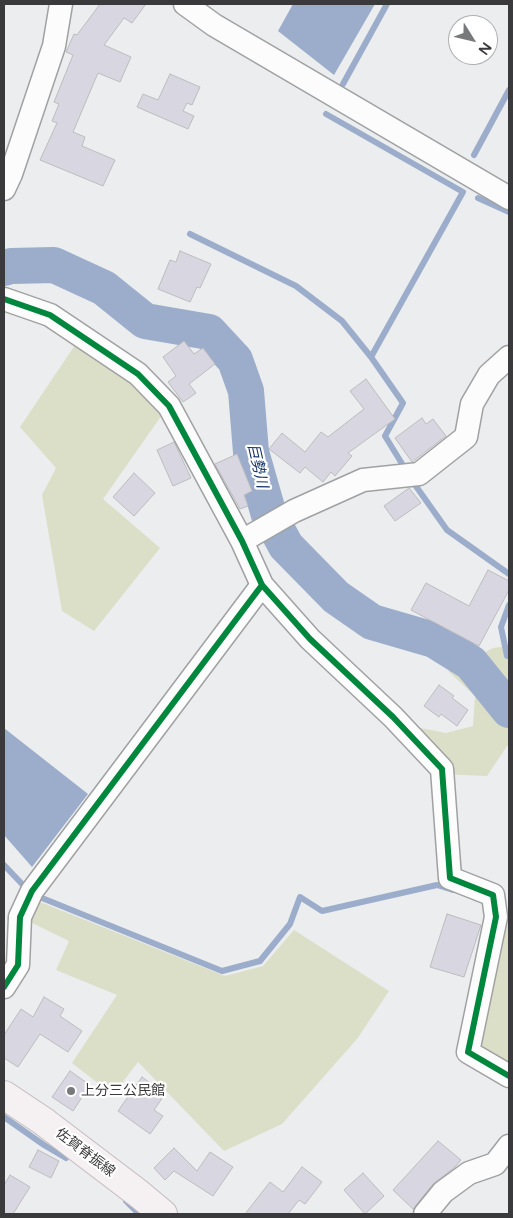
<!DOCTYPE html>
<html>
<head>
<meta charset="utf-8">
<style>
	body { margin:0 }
	#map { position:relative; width:513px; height:1218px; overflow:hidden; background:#ebedef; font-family:"Varela Round",sans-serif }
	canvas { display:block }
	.frame { position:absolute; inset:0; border:5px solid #3a3a3c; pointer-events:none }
	.north { position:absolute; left:448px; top:15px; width:50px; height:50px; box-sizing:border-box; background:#fff; border:1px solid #b0b0b1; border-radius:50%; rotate:126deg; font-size:14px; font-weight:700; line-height:20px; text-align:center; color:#3a3a3c }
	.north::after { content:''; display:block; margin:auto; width:18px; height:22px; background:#78797b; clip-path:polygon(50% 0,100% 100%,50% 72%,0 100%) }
</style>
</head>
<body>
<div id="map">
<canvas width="513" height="1218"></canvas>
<div class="frame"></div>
<div class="north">N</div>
</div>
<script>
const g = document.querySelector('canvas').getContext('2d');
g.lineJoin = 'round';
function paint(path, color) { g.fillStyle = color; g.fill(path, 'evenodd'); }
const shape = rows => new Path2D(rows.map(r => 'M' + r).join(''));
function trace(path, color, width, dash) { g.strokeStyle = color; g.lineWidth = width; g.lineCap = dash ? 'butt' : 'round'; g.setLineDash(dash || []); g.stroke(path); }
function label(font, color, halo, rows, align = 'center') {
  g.font = font + ' "Varela Round","Noto Sans JP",sans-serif'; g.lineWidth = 4.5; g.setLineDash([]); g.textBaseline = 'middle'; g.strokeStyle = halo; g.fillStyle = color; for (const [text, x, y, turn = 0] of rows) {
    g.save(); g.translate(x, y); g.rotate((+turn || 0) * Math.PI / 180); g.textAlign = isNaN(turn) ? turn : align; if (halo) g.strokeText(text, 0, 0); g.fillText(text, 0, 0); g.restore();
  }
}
const green = shape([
	[77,342,134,380,164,412,103,499,160,548,94,631,62,611,42,495,56,468,20,427],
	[509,646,509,699,497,708,509,728,509,743,487,776,438,774,390,722,446,733,473,726,475,696,448,671,493,648],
	[40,902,225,976,263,966,294,930,389,991,357,1039,282,1124,224,1151,138,1062,113,1095,72,1063,117,995,56,970,69,941,28,921],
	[509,913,509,1069,472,1047,505,914]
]);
const water = shape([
	[293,4,375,4,334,75,278,31],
	[509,699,509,728,497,708],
	[4,728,88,794,32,867,4,835]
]);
const stream = shape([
	[343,84,387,4],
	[326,114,463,192,371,357,403,403,385,436,404,467],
	[474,155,509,90],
	[478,198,509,212],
	[190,234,296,286,342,321,371,357],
	[413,482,447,530,509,574],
	[507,656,501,627,509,605],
	[4,865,23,885],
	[42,898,222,971,260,961,290,924,300,897,322,911,437,885,453,890],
	[4,1117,44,1145,66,1158],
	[126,1201,139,1214]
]);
const river = shape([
	[4,268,11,266,54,265,104,288,145,321,209,332,235,360,246,391,251,452,269,515,286,546,336,597,372,622,434,640,471,663,509,710]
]);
const building = shape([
	[100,4,146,4,132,23,124,18,104,45,131,57,120,82,98,73,73,132,85,137,82,146,115,160,103,186,40,160,57,123,52,121,59,104,54,102,73,55,66,52,74,34,77,35,100,4],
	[170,74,200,87,192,105,187,103,183,111,194,116,188,129,137,107,143,94,158,100,170,74],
	[180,251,211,264,200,288,197,287,190,302,158,289,170,260,176,262,180,251],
	[184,341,194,354,203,348,215,364,189,384,196,393,183,402,168,382,176,376,163,357,184,341],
	[366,379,395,419,348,453,352,456,335,476,331,472,323,482,305,467,300,473,269,449,282,433,305,452,321,432,328,437,364,409,350,391,366,379],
	[422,418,426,424,433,419,446,436,412,462,395,438,422,418],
	[174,442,191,478,173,486,157,450,174,442],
	[237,454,252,491,244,495,248,506,240,509,215,464,237,454],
	[134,473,155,493,134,516,113,497,134,473],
	[409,488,421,503,395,521,384,506,409,488],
	[488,570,509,581,509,590,479,646,411,610,426,583,469,606,488,570],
	[439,685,454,696,452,698,468,710,457,726,441,714,439,717,424,706,439,685],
	[447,914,481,925,464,977,430,967,447,914],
	[44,997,64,1009,60,1016,82,1031,68,1052,40,1034,18,1067,4,1058,4,1035,21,1009,33,1017,44,997],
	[70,1071,90,1085,73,1111,52,1097,70,1071],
	[142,1077,165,1094,154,1110,163,1116,150,1134,118,1111,142,1077],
	[438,1141,461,1160,455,1167,433,1184,413,1209,393,1190,438,1141],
	[174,1148,197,1171,210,1152,233,1167,213,1196,174,1171,165,1180,154,1168,174,1148],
	[38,1150,59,1161,51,1178,29,1167,38,1150],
	[302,1167,322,1182,305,1204,299,1200,288,1214,245,1214,270,1182,283,1192,302,1167],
	[363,1173,384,1196,365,1214,344,1190,363,1173],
	[10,1175,30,1187,13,1214,4,1214,4,1185,10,1175]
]);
const minor = shape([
	[185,4,214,25,509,198],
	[4,189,11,174,54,46,61,4],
	[4,299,50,315,138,374,169,406,242,541,262,585,310,639,393,717,442,769,450,878,493,895,496,917,468,1052,509,1076],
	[242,541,294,511,363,480,419,474,466,437,472,404,489,375,509,357],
	[4,987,18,965,20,917,32,891,262,585],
	[425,1214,443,1192,469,1173,495,1164,509,1146]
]);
const major = shape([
	[4,1095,43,1121,139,1194,163,1214]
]);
const cycleway = shape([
	[4,299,50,315,138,374,169,406,242,541,262,585,310,639,393,717,442,769,450,878,493,895,496,917,468,1052,509,1076],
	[4,987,18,965,20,917,32,891,262,585]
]);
const markers = [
	[71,1091,5,"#78797b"]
];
const poiNames = [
	["上分三公民館",81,1091]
];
const streetNames = [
	["佐賀脊振線",85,1153,37]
];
const waterNames = [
	["巨勢川",257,466,77]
];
paint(green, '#dbdfc8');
paint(water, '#9badca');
trace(stream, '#9badca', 6);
trace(river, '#9badca', 36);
paint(building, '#d8d6e0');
trace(building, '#bcbcbe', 1);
trace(minor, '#a0a1a2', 25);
trace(major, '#c4bbbe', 30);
trace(minor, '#fcfcfd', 22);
trace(major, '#f5f0f2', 28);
trace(cycleway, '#00873e', 6);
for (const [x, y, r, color] of markers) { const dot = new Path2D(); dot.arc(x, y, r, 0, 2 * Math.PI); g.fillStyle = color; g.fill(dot); trace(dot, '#fff', 2); }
label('14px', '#3a3a3c', '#fff', poiNames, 'left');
label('14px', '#3a3a3c', '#fff', streetNames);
label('italic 15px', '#133063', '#fff', waterNames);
</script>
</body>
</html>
